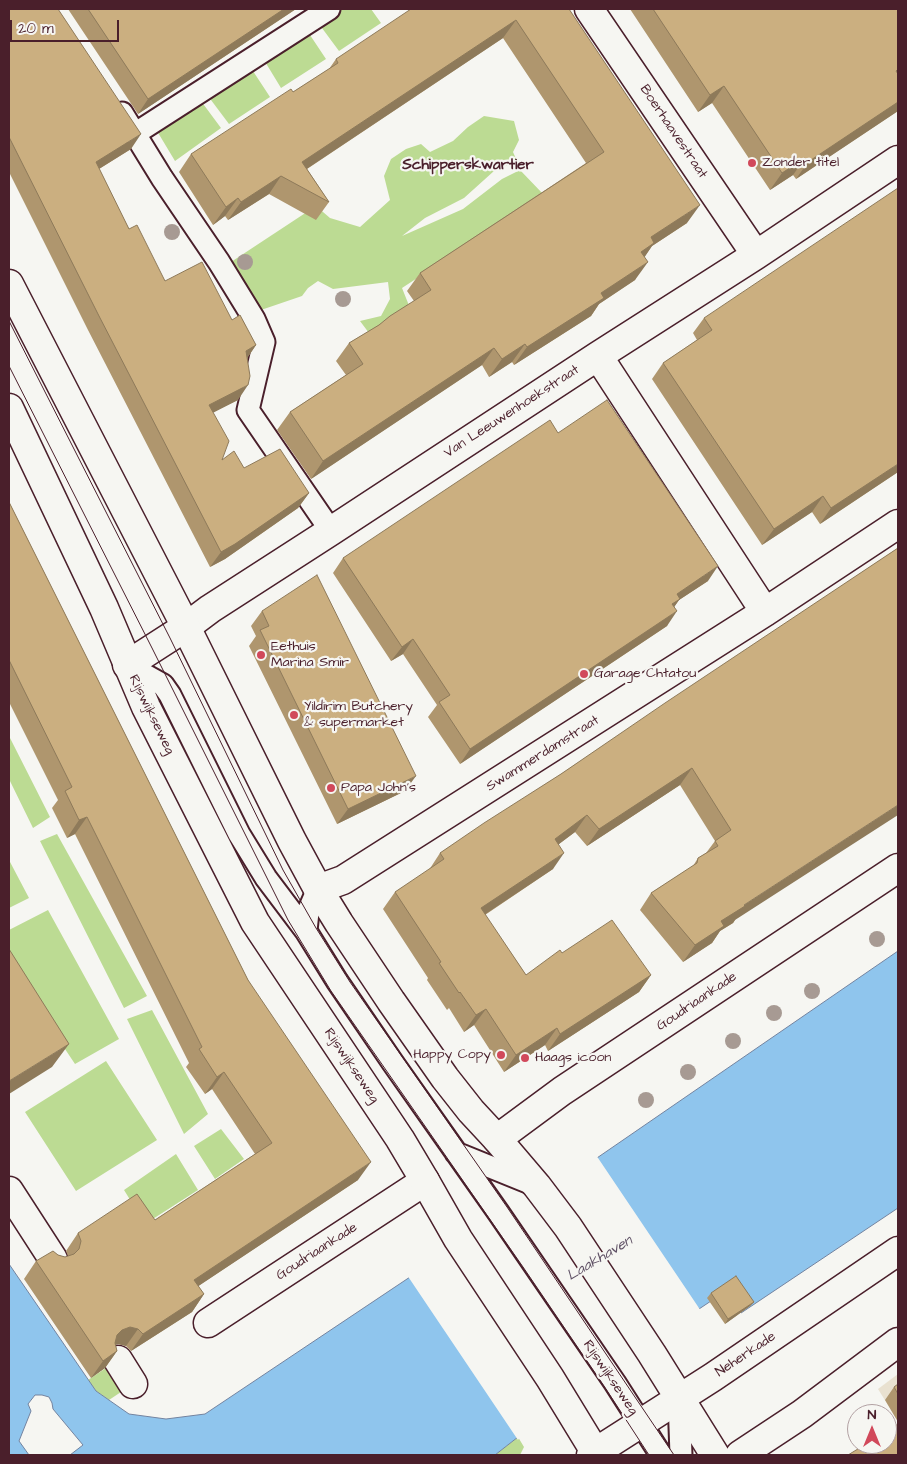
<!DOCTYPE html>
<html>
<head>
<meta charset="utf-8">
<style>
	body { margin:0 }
	#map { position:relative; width:907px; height:1464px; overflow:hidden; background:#f6f6f2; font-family:"Architects Daughter",sans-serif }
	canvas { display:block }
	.frame { position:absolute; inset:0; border:10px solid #4a1f2b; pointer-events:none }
	.north { position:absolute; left:847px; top:1404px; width:50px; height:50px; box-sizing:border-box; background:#f6f6f2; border:1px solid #b1a0a2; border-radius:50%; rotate:0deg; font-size:14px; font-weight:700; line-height:20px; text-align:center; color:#4a1f2b }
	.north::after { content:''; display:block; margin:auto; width:18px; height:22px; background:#d1495b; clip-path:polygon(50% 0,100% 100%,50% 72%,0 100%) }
	.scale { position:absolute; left:10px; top:20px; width:109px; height:22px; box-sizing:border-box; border:2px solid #4a1f2b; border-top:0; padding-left:6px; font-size:15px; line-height:18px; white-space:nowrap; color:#4a1f2b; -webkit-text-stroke:4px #f6f6f2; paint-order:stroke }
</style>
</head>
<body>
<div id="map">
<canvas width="907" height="1464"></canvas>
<div class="frame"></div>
<div class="north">N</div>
<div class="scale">20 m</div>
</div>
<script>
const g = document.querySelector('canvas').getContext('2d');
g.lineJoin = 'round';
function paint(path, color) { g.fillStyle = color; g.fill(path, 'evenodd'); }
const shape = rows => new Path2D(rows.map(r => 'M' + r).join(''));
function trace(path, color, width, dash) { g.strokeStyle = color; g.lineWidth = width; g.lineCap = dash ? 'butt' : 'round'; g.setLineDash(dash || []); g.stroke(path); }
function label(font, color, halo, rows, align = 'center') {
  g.font = font + ' "Architects Daughter",sans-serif'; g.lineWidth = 4.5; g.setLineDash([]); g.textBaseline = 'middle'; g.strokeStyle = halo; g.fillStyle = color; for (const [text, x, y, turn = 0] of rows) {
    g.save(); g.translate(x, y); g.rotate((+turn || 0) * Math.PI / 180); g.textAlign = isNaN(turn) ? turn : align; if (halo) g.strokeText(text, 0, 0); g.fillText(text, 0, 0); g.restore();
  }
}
const built = shape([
	[898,1374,898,1421,878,1389]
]);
const green = shape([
	[341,9,371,9,381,23,339,51,319,24],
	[308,32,326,59,281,88,264,60],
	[251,68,270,97,229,124,208,96],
	[201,101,221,128,175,161,157,131],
	[484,116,514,121,519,140,513,152,517,161,494,171,464,198,425,218,402,236,463,209,502,179,520,170,544,195,402,288,410,308,369,333,360,321,381,316,390,299,388,282,333,289,318,281,308,288,302,296,261,310,249,292,231,262,316,206,330,218,360,227,390,200,384,176,391,159,406,149,421,144,430,152,453,141,468,127],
	[9,736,50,817,33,828,9,779],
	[57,834,147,996,124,1008,40,841],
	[9,860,29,898,9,908],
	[48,910,119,1039,75,1064,9,965,9,930],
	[152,1010,208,1114,184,1134,127,1019],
	[106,1061,157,1140,76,1191,25,1112],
	[221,1129,244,1159,215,1179,194,1146],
	[176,1154,198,1190,145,1224,124,1190],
	[118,1360,133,1384,109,1400,96,1391,88,1380],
	[518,1437,524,1447,520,1455,495,1455]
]);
const water = shape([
	[898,951,898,1208,741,1313,726,1291,699,1309,696,1305,512,1428,518,1437,495,1455,70,1455,83,1445,53,1409,52,1403,49,1397,42,1395,35,1395,28,1404,31,1411,19,1441,29,1455,9,1455,9,1264,96,1391,129,1414,166,1419,205,1414,413,1275,450,1331,629,1212,594,1160,898,951]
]);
const pier = shape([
	[596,1155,701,1311,698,1311,695,1308,515,1428,520,1437,518,1440,407,1275,412,1272,415,1273,451,1328,626,1211,592,1161,592,1158]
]);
const service = shape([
	[122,113,162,178,219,262,254,319,264,342,248,410,331,531],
	[136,133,329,9],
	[127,665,163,685,170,695,239,834,266,878,306,931,337,981,393,1063,498,1212,615,1383,661,1455],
	[306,931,308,912,318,889],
	[456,1153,535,1185],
	[679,1399,681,1455]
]);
const pedestrian = shape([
	[9,1191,53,1259],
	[118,1360,133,1384]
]);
const minor = shape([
	[589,9,756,255],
	[598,356,765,612],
	[127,665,186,627,210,609,331,531,598,356,756,255,898,160],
	[318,889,343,880,765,612,898,524],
	[497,1139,562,1091,898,868],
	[208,1323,425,1181]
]);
const secondary = shape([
	[9,284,186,627,292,841,318,889,339,923,391,1001,445,1078,471,1111,497,1139,537,1186,568,1227,652,1354,715,1455],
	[9,408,104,608,146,707,255,922,400,1139,425,1181,458,1239,550,1378,597,1455],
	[591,1455,713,1377,898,1251],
	[740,1455,802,1414,898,1342]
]);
const tram = shape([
	[9,321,170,638,283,870,316,928,350,982,507,1207,674,1455],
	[9,366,152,648,288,920,331,991,523,1267,604,1386,649,1455]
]);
const trees = [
	[172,232],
	[245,262],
	[343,299],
	[877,939],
	[812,991],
	[774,1013],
	[733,1041],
	[688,1072],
	[646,1100]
];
const wall = shape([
	[9,9,131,149,99,169,129,229,165,281,232,320,256,345,247,358,238,400,213,412,222,460,309,493,298,508,225,559,210,567,88,330,9,172],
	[68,9,296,9,138,114],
	[569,9,687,223,652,246,644,257,635,280,599,304,591,316,514,365,512,362,489,377,482,365,311,479,277,430,290,412,346,375,336,361,349,343,379,325,414,301,407,291,420,273,586,163,503,38,307,169,329,202,316,220,269,194,228,220,225,216,213,225,179,172,191,154,293,92,329,69,336,59],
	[630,9,898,9,898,111,796,179,793,175,770,190,712,103,698,112],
	[704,318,898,472,820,524,812,512,762,545,652,379,663,363,697,340,693,333],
	[558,433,708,581,679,600,674,607,667,626,460,764,428,717,437,705,403,654,391,661,333,573,343,558],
	[9,502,248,980,358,1180,198,1286,204,1294,192,1312,131,1351,126,1346,118,1344,115,1345,117,1351,105,1368,91,1378,24,1279,36,1261,58,1255,65,1257,68,1256,66,1251,78,1233,155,1220,255,1154,212,1089,205,1094,186,1067,189,1063,75,834,67,838,52,808,58,800,9,702],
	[898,548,735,920,733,923,720,931,712,943,683,962,640,910,651,893,693,866,698,858,706,853,715,841,680,785,587,846,575,832,559,844,553,869,485,915,526,975,562,953,651,975,639,992,548,1051,545,1045,504,1072,474,1025,464,1032,449,1008,447,1010,427,980,428,978,383,909,395,892,429,870,440,853,561,774],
	[262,611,405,791,337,824,249,646,256,636,251,626],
	[711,1293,754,1302,750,1306,725,1324,707,1298],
	[898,1384,898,1422,885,1400,894,1387]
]);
const shadedWall = shape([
	[284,9,296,9,138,114,148,99],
	[516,20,503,38,290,180,302,162],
	[724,86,712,103,698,112,710,95],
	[898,102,898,111,796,179,808,162],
	[141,134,131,149,86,177,96,162],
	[805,158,793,175,770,190,782,173],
	[281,176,269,194,228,220,241,202],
	[238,198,225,216,213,225,226,207],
	[700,205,687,223,652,246,642,261,628,270,651,237],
	[648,262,635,280,599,304,591,316,514,365,527,347,601,293],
	[525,344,512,362,489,377,502,359],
	[256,345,246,360,246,351],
	[494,348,482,365,311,479,323,461],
	[248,385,238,400,199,420,209,405],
	[898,464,898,472,820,524,831,508],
	[309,493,298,508,225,559,210,567,221,552],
	[823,496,812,512,762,545,774,529],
	[718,566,708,581,679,600,670,613,661,619,677,594],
	[677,611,667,626,460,764,470,749],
	[413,639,403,654,391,661,402,647],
	[692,768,680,785,587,846,599,829],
	[416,776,405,791,337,824,348,809],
	[898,805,898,815,735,920,733,923,720,931,712,943,683,962,695,945,721,921,744,905],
	[587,815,575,832,543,856,555,839],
	[87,817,75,834,67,838,79,820],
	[564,853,553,869,469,925,481,908],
	[651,975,639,992,548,1051,560,1034],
	[486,1009,474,1025,464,1032,476,1015],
	[557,1028,545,1045,504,1072,516,1055],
	[69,1044,52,1067,9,1094,9,1081],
	[224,1072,212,1089,205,1094,217,1077],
	[371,1162,358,1180,182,1297,194,1280],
	[204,1294,192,1312,131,1351,143,1334],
	[754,1302,750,1306,725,1324,728,1319],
	[130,1327,138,1329,126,1346,118,1344,109,1347,117,1335,122,1330],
	[117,1351,105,1368,91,1378,103,1361]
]);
const building = shape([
	[9,9,58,9,141,134,96,162,129,229,137,225,165,281,202,262,232,320,240,315,256,345,246,351,250,376,248,385,209,405,229,441,222,460,234,451,244,468,280,449,309,493,235,544,221,552,99,316,9,137,9,9],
	[88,9,284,9,148,99,88,9],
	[411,9,569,9,700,205,651,237,654,243,641,252,648,262,601,293,604,298,527,347,525,344,502,359,494,348,323,461,290,412,363,364,349,343,379,325,390,316,431,290,420,273,604,152,516,20,302,162,329,202,281,176,241,202,238,198,226,207,191,154,291,89,293,92,338,63,336,59,411,9],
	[653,9,898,9,898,69,896,71,898,74,898,102,808,162,805,158,782,173,724,86,710,95,653,9],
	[898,188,898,464,831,508,823,496,774,529,663,363,712,330,704,318,898,188],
	[607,400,718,566,677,594,680,599,672,604,677,611,470,749,439,702,450,695,413,639,402,647,343,558,550,420,558,433,607,400],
	[9,502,248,980,371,1162,194,1280,204,1294,143,1334,138,1329,130,1327,122,1330,117,1335,115,1343,117,1351,103,1361,36,1261,53,1251,58,1255,65,1257,74,1254,79,1249,81,1241,78,1233,137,1194,155,1220,272,1143,224,1072,217,1077,199,1049,202,1047,87,817,79,820,65,791,72,787,9,660,9,502],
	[898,548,898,805,744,905,745,906,721,921,724,926,695,945,651,893,697,863,698,858,718,846,715,841,731,830,692,768,599,829,587,815,555,839,564,853,481,908,526,975,560,950,562,953,612,920,651,975,560,1034,557,1028,516,1055,486,1009,476,1015,460,992,459,993,439,963,441,962,395,892,444,859,440,853,484,823,561,774,665,703,898,548],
	[317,575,416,776,348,809,260,630,269,626,262,611,317,575],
	[9,949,69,1044,9,1081,9,949],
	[736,1276,754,1302,728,1319,711,1293,736,1276],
	[898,1384,898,1394,894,1387,898,1384],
	[898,1424,898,1455,848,1455,866,1444,887,1444,887,1431,898,1424]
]);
const markers = [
	[752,163,5,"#d1495b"],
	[261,655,5,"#d1495b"],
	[584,674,5,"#d1495b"],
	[294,715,5,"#d1495b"],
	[331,788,5,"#d1495b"],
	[501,1055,5,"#d1495b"],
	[525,1058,5,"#d1495b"]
];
const streetNames = [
	["Boerhaavestraat",673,132,56],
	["Van Leeuwenhoekstraat",512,412,-33],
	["Rijswijkseweg",151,715,64],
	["Swammerdamstraat",543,754,-32],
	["Goudriaankade",697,1002,-34],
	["Rijswijkseweg",351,1066,56],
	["Goudriaankade",317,1252,-33],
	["Neherkade",746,1355,-34],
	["Rijswijkseweg",610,1378,56]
];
const poiNames = [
	["Zonder titel",762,163],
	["Eethuis",271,647],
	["Marina Smir",271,663],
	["Garage Chtatou",594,674],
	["Yildirim Butchery",304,707],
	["& supermarket",304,723],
	["Papa John's",341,788],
	["Happy Copy",491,1055,"right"],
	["Haags icoon",535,1058]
];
const neighbourhoodNames = [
	["Schipperskwartier",468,166]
];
const waterNames = [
	["Laakhaven",600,1259,-31]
];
paint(built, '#e9e1d0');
paint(green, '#bcdb93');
paint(water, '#8fc5ed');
trace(water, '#73839f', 1);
paint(pier, '#f6f6f2');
trace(service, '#4a1f2b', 25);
trace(pedestrian, '#4a1f2b', 31);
trace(minor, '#4a1f2b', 31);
trace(secondary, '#4a1f2b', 31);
trace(service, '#f6f6f2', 21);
trace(pedestrian, '#f6f6f2', 28);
trace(minor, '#f6f6f2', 28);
trace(secondary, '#f6f6f2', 28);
trace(tram, '#4a1f2b', 1);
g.fillStyle = '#a79a93';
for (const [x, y] of trees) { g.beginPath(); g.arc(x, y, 8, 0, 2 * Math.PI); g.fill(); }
paint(wall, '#af966e');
paint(shadedWall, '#8e7a5a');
paint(building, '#cbaf80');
trace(building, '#8e7a5a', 1);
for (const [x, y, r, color] of markers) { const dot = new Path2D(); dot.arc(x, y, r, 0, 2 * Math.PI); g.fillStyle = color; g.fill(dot); trace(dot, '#f6f6f2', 2); }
label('14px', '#4a1f2b', '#f6f6f2', streetNames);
label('14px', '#4a1f2b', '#f6f6f2', poiNames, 'left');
label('bold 15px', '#4a1f2b', '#f6f6f2', neighbourhoodNames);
label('italic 15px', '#5f5165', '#f6f6f2', waterNames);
</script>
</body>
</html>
